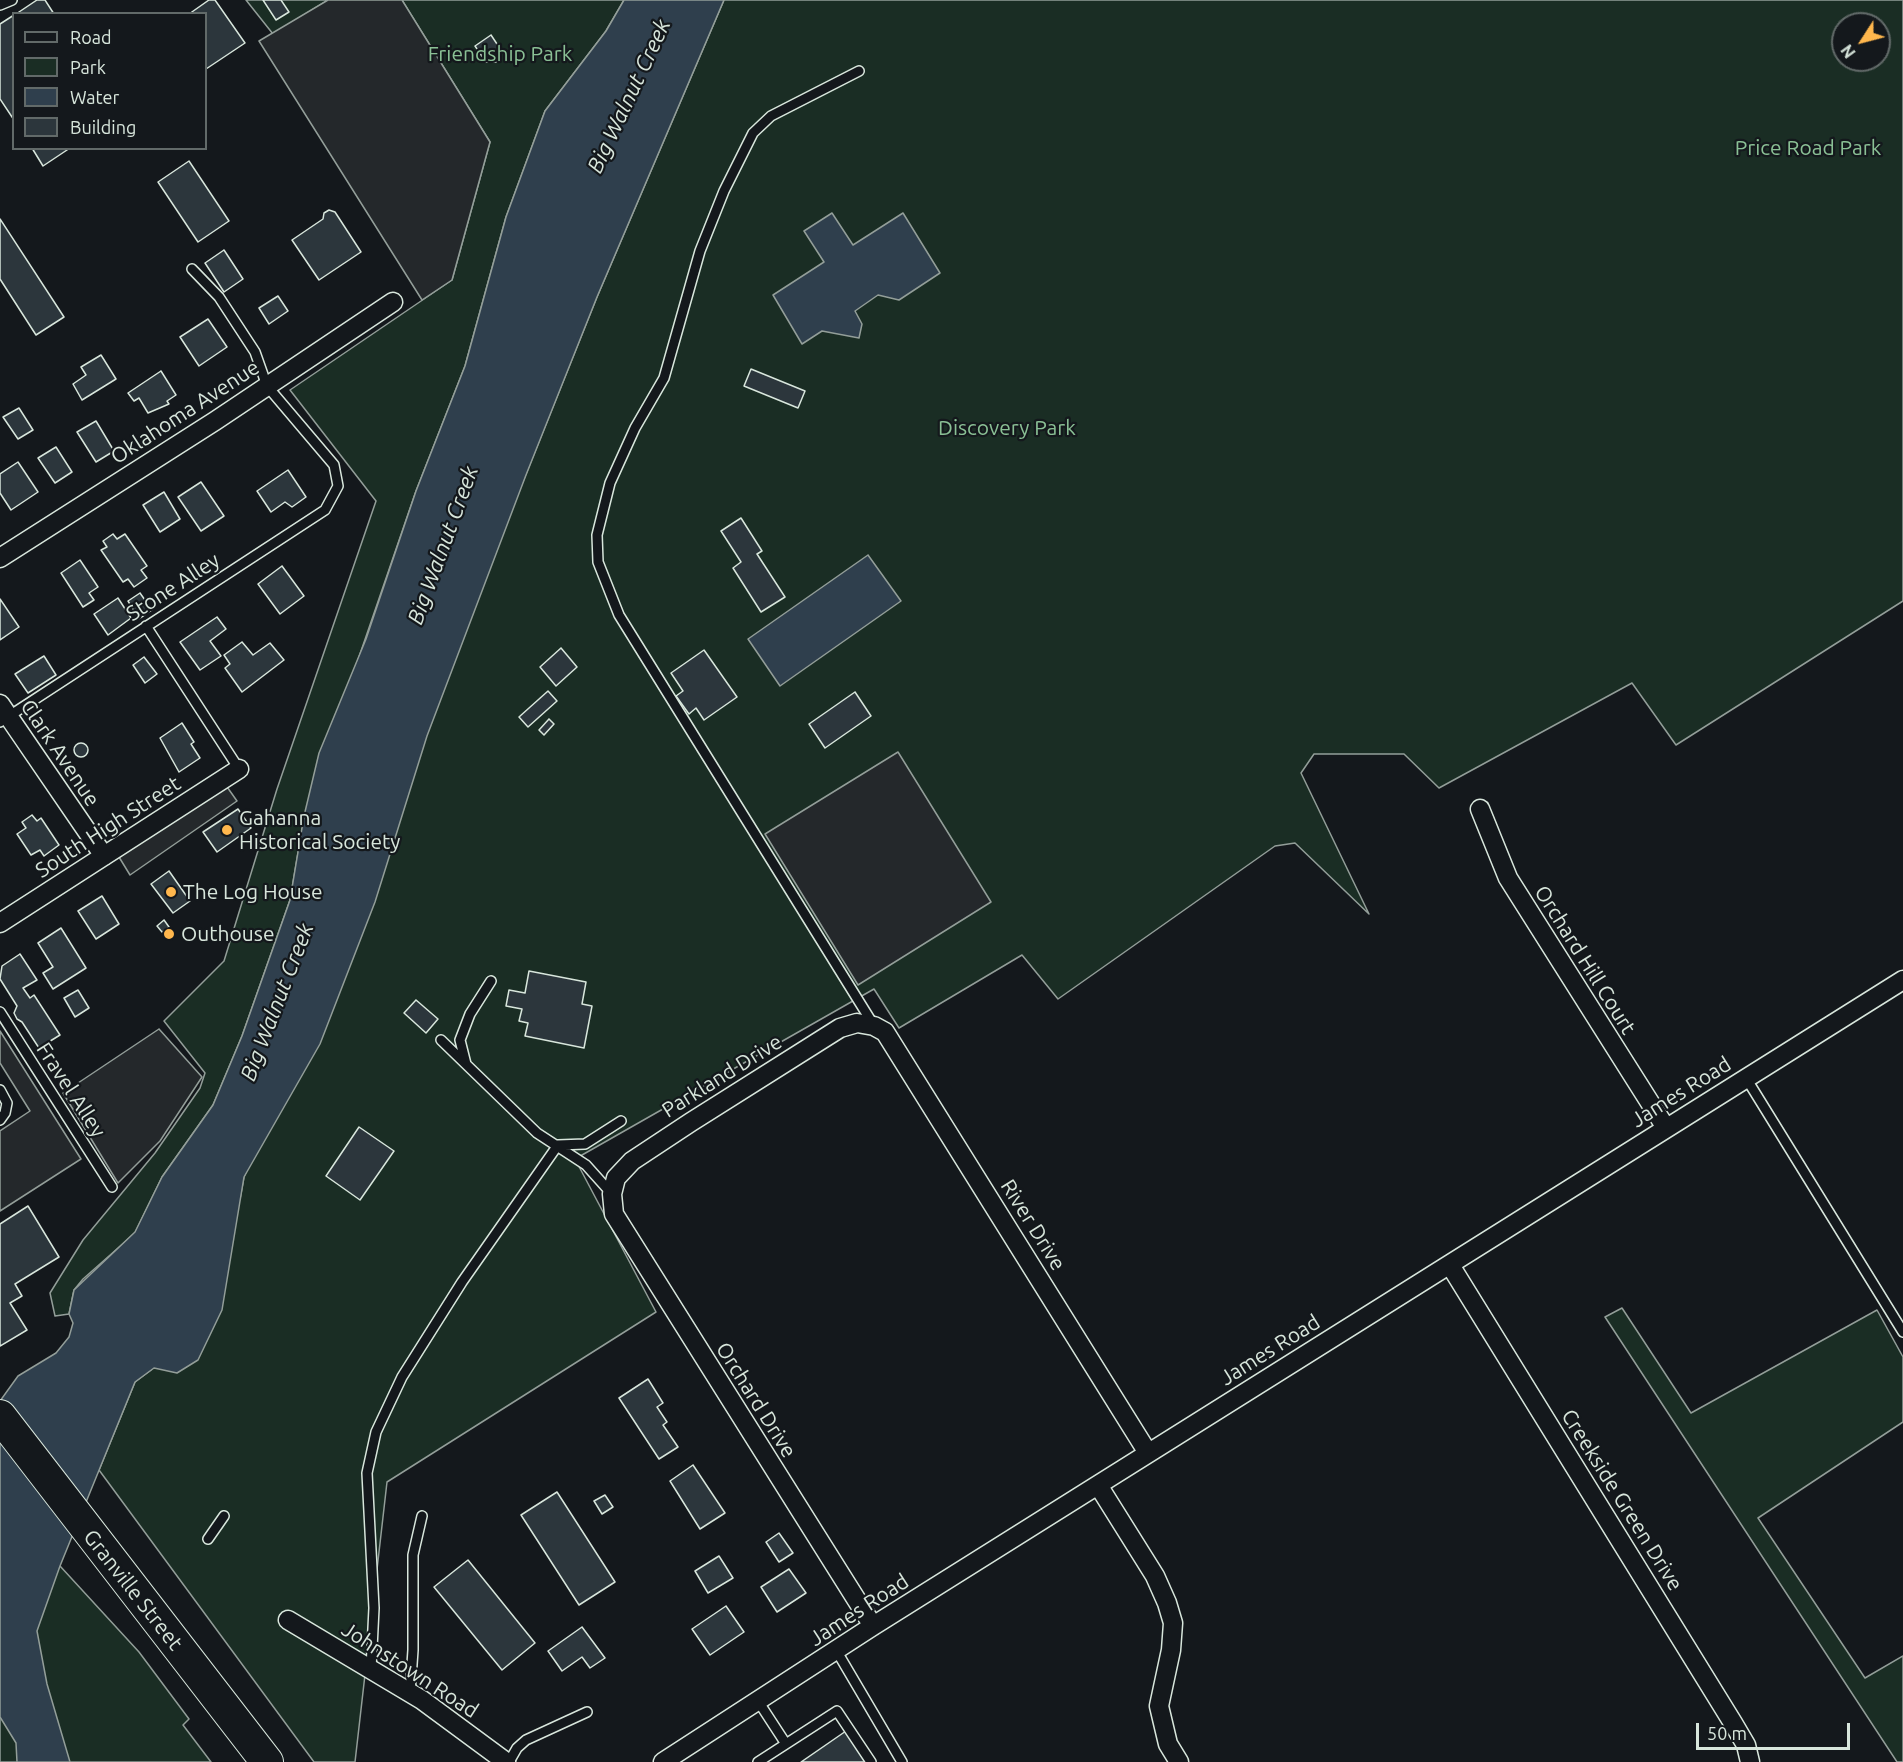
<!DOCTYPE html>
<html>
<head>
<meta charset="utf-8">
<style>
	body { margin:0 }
	#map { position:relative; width:1903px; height:1762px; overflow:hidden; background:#14181c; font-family:Ubuntu,sans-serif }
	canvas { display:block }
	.legend { position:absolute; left:12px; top:12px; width:195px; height:138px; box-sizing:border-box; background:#14181c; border:2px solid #626a69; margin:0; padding:8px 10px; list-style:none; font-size:18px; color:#d8e6dc }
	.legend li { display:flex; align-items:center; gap:12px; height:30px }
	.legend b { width:30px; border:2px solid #626a69 }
	.north { position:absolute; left:1831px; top:12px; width:60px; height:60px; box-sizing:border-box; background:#14181c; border:2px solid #626a69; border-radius:50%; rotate:234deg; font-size:16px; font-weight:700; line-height:24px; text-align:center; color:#d8e6dc }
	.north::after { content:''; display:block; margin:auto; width:21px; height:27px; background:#ffb74d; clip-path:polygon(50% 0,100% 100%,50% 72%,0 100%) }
	.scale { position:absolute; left:1696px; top:1723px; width:154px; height:27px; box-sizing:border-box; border:3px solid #d8e6dc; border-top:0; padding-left:8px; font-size:18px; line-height:21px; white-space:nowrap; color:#d8e6dc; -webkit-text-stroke:4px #14181c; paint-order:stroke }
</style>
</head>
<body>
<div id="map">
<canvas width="1903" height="1762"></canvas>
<ul class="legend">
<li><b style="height:8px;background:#14181c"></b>Road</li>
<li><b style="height:16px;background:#1a2d24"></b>Park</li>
<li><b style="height:16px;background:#2f3f4d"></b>Water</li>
<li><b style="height:16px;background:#2c363c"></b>Building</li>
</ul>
<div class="north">N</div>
<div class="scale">50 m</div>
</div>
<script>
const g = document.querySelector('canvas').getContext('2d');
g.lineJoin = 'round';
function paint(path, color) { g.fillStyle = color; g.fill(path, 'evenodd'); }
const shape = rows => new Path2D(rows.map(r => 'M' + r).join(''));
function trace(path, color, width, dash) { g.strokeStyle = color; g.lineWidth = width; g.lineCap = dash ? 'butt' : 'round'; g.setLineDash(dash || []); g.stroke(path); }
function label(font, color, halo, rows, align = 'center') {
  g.font = font + ' Ubuntu,sans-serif'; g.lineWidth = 4.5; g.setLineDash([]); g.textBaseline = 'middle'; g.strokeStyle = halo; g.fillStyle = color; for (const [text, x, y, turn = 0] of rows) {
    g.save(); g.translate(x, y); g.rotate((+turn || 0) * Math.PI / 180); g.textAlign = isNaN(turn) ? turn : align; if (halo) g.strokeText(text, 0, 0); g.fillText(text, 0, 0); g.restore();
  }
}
const green = shape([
	[246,0,328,0,273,34,246,0],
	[402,0,624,0,606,31,545,111,506,217,465,366,416,491,304,817,290,900,242,1036,213,1105,162,1177,135,1233,83,1279,74,1290,69,1314,55,1316,50,1293,83,1240,155,1153,200,1088,205,1073,164,1021,224,961,277,789,376,501,290,390,452,280,490,142,402,0],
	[724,0,1903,0,1903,601,1676,745,1632,683,1439,788,1404,754,1314,754,1301,773,1369,914,1295,843,1275,846,1058,999,1022,955,899,1028,874,989,575,1159,656,1312,387,1482,355,1762,314,1762,99,1470,135,1382,151,1370,240,1199,244,1177,597,297,724,0],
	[1843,24,1879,24,1879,60,1843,60,1843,24],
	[1622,1308,1691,1413,1877,1310,1903,1357,1903,1422,1758,1518,1865,1678,1903,1656,1903,1762,1897,1762,1605,1317,1622,1308],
	[0,1486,60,1566,139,1652,189,1719,183,1725,211,1762,0,1762,0,1486]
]);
const parking = shape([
	[328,0,402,0,490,142,452,280,422,300,259,41,328,0],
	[898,752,991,902,858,985,765,834,898,752],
	[225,784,237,801,130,875,119,857,225,784],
	[159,1029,202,1077,160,1141,118,1183,63,1093,159,1029],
	[0,1031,81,1159,0,1211,0,1131,30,1111,0,1063,0,1031]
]);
const water = shape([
	[624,0,724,0,597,297,526,475,427,736,375,902,320,1044,244,1177,222,1310,198,1360,177,1373,154,1368,135,1382,60,1566,37,1631,47,1684,70,1762,17,1762,16,1743,0,1717,0,1401,18,1376,56,1353,69,1337,73,1323,69,1314,74,1290,135,1232,162,1177,213,1105,242,1036,290,900,304,816,319,753,366,639,416,491,465,366,506,217,545,111,606,31,624,0],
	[832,213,853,245,903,213,940,273,899,300,878,295,855,311,862,324,859,338,822,331,802,344,773,295,824,262,804,231,832,213],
	[868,555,901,601,780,686,748,639,868,555]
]);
const building = shape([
	[37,0,45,0,54,14,16,14,37,0],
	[209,0,215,0,245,43,206,69,206,14,189,14,209,0],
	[263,0,281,0,289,12,276,20,263,0],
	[14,15,14,120,0,99,0,24,14,15],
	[491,35,501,50,497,62,486,62,475,46,491,35],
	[32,148,70,148,43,166,32,148],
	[189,161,229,221,198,242,158,182,189,161],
	[329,210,335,212,361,252,319,280,292,240,323,219,324,213,329,210],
	[0,219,64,317,36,335,0,279,0,219],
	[224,250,243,279,224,292,205,263,224,250],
	[278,296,288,311,269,324,259,308,278,296],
	[208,319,227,347,199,366,180,337,208,319],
	[101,355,116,379,82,400,73,384,86,375,81,367,101,355],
	[751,369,805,391,798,408,744,386,751,369],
	[161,371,176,395,167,401,169,404,148,413,139,398,134,401,128,393,161,371],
	[19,408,33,430,18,439,3,417,19,408],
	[96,421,114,451,96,462,77,432,96,421],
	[56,447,72,472,55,483,38,458,56,447],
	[18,462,38,492,11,510,0,493,0,474,18,462],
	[288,470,306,497,292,507,285,502,271,512,257,491,288,470],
	[201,482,224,516,201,531,178,497,201,482],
	[164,492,180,519,160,532,143,505,164,492],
	[741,518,762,551,757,554,785,597,761,612,733,568,741,562,721,531,741,518],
	[113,534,117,539,125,534,147,566,141,570,147,578,134,587,128,579,123,582,101,550,107,547,103,541,113,534],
	[80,560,98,587,89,593,94,600,83,607,61,573,80,560],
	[282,566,304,596,280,614,258,584,282,566],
	[140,593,152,610,139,619,128,601,140,593],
	[118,598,131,618,108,635,94,614,118,598],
	[0,599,19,627,0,640,0,599],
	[217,617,226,629,210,641,221,656,200,670,180,642,217,617],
	[242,642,253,655,270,643,284,660,242,692,225,668,230,664,224,655,242,642],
	[561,648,577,667,556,686,540,667,561,648],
	[704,650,737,697,704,720,696,708,689,714,676,696,683,691,671,673,704,650],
	[44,656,56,675,28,693,15,674,44,656],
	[144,657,157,674,145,683,133,665,144,657],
	[548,691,557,701,528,727,519,717,548,691],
	[855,692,871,716,825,748,809,724,855,692],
	[549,719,554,724,544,735,539,730,549,719],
	[182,723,194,742,191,744,200,758,179,772,160,738,182,723],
	'74 750a7 7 0 1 1 14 0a7 7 0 1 1-14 0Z',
	[238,809,251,828,217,852,203,832,238,809],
	[32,815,37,821,41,818,59,845,44,856,40,850,31,855,17,834,26,828,22,822,32,815],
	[169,871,190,901,173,913,151,884,169,871],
	[102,896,119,924,96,939,78,911,102,896],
	[164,920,169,927,162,932,157,926,164,920],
	[61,928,86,968,53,989,43,973,53,967,38,943,61,928],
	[20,954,37,980,23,988,30,998,34,995,60,1035,39,1048,22,1022,17,1019,14,1013,17,1006,0,979,2,966,20,954],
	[529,971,586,982,582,1004,592,1006,584,1048,525,1036,528,1023,519,1021,522,1009,506,1006,509,990,525,993,529,971],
	[78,990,89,1008,75,1017,64,998,78,990],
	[416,1000,438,1019,426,1033,404,1013,416,1000],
	[359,1127,394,1151,360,1200,326,1176,359,1127],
	[28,1206,59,1257,15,1284,22,1296,10,1303,27,1330,0,1346,0,1224,28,1206],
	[648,1379,663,1403,657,1407,667,1422,663,1425,678,1447,659,1459,619,1398,648,1379],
	[693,1465,725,1513,700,1529,670,1481,693,1465],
	[557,1492,615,1582,579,1605,521,1515,557,1492],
	[605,1495,613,1507,602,1514,594,1501,605,1495],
	[779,1533,793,1553,779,1562,766,1542,779,1533],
	[719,1556,733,1578,708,1593,695,1571,719,1556],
	[468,1560,535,1643,502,1670,434,1587,468,1560],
	[789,1569,806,1593,777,1612,761,1587,789,1569],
	[726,1606,744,1632,710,1655,692,1629,726,1606],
	[582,1627,605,1658,590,1668,582,1657,562,1671,548,1651,582,1627],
	[846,1731,866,1762,801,1762,846,1731]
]);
const service = shape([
	[0,5,12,0],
	[859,71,771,116,753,133,724,191,700,251,664,378,635,428,610,483,597,535,598,562,619,615,873,1024],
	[146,626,239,769],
	[0,722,325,510,338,486,334,465,267,386,255,352,219,297,192,269],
	[0,1012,112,1187],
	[441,1040,537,1133,586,1165,612,1194],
	[466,1064,460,1040,470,1014,491,981],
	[1746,1078,1903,1332],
	[0,1090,7,1103,5,1113,0,1120],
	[558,1145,585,1144,621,1121],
	[208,1539,224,1516],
	[836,1650,902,1762],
	[371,1669,374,1608,367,1473,376,1432,402,1377,462,1282,558,1145],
	[410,1693,413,1650,413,1555,422,1516],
	[758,1701,786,1744],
	[509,1762,517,1748,526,1740,587,1712],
	[758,1762,837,1711,871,1762]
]);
const minor = shape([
	[0,558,215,421,393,302],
	[0,704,104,856],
	[1480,809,1508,878,1666,1128],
	[0,923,239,769],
	[1450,1265,1733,1723,1746,1745,1750,1762],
	[1098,1485,1155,1576,1167,1603,1173,1623,1171,1650,1159,1706,1168,1744,1179,1762],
	[288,1620,422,1700,506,1762],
	[873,1626,614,1214,612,1194,616,1178,632,1161,691,1122,840,1028,857,1023,874,1026,885,1032,1148,1453],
	[663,1762,873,1626,1903,980]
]);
const trunk = shape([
	[0,1416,267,1762]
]);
const markers = [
	[227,830,6,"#ffb74d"],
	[171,892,6,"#ffb74d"],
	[169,934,6,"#ffb74d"]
];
const parkNames = [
	["Friendship Park",500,54],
	["Price Road Park",1808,148],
	["Discovery Park",1007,428]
];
const streetNames = [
	["Oklahoma Avenue",185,412,-33],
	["Stone Alley",173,587,-33],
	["Clark Avenue",60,753,56],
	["South High Street",108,827,-33],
	["Orchard Hill Court",1585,960,58],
	["Parkland Drive",722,1076,-32],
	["Fravel Alley",71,1090,57],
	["James Road",1681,1092,-32],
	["River Drive",1033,1225,58],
	["James Road",1270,1350,-32],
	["Orchard Drive",756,1400,58],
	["Creekside Green Drive",1622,1500,58],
	["Granville Street",133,1590,52],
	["James Road",859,1610,-33],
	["Johnstown Road",410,1670,33]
];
const poiNames = [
	["Gahanna",239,818],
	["Historical Society",239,842],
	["The Log House",183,892],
	["Outhouse",181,934]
];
const waterNames = [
	["Big Walnut Creek",629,96,-65],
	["Big Walnut Creek",443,545,-70],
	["Big Walnut Creek",277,1002,-69]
];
paint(green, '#1a2d24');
trace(green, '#939e99', 1.5);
paint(parking, '#24282b');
trace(parking, '#939e99', 1.5);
paint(water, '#2f3f4d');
trace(water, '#939e99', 1.5);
paint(building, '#2c363c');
trace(building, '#d8e6dc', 1.5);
trace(service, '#d8e6dc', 12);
trace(minor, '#d8e6dc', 21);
trace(trunk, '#d8e6dc', 34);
trace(service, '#14181c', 9);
trace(minor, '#14181c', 18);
trace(trunk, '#14181c', 32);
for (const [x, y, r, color] of markers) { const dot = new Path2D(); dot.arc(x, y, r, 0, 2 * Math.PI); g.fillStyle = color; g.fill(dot); trace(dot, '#14181c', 2); }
label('21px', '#8ac095', '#14181c', parkNames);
label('21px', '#d8e6dc', '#14181c', streetNames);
label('21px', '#d8e6dc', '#14181c', poiNames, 'left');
label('italic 22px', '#d8e6dc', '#14181c', waterNames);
</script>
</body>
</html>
